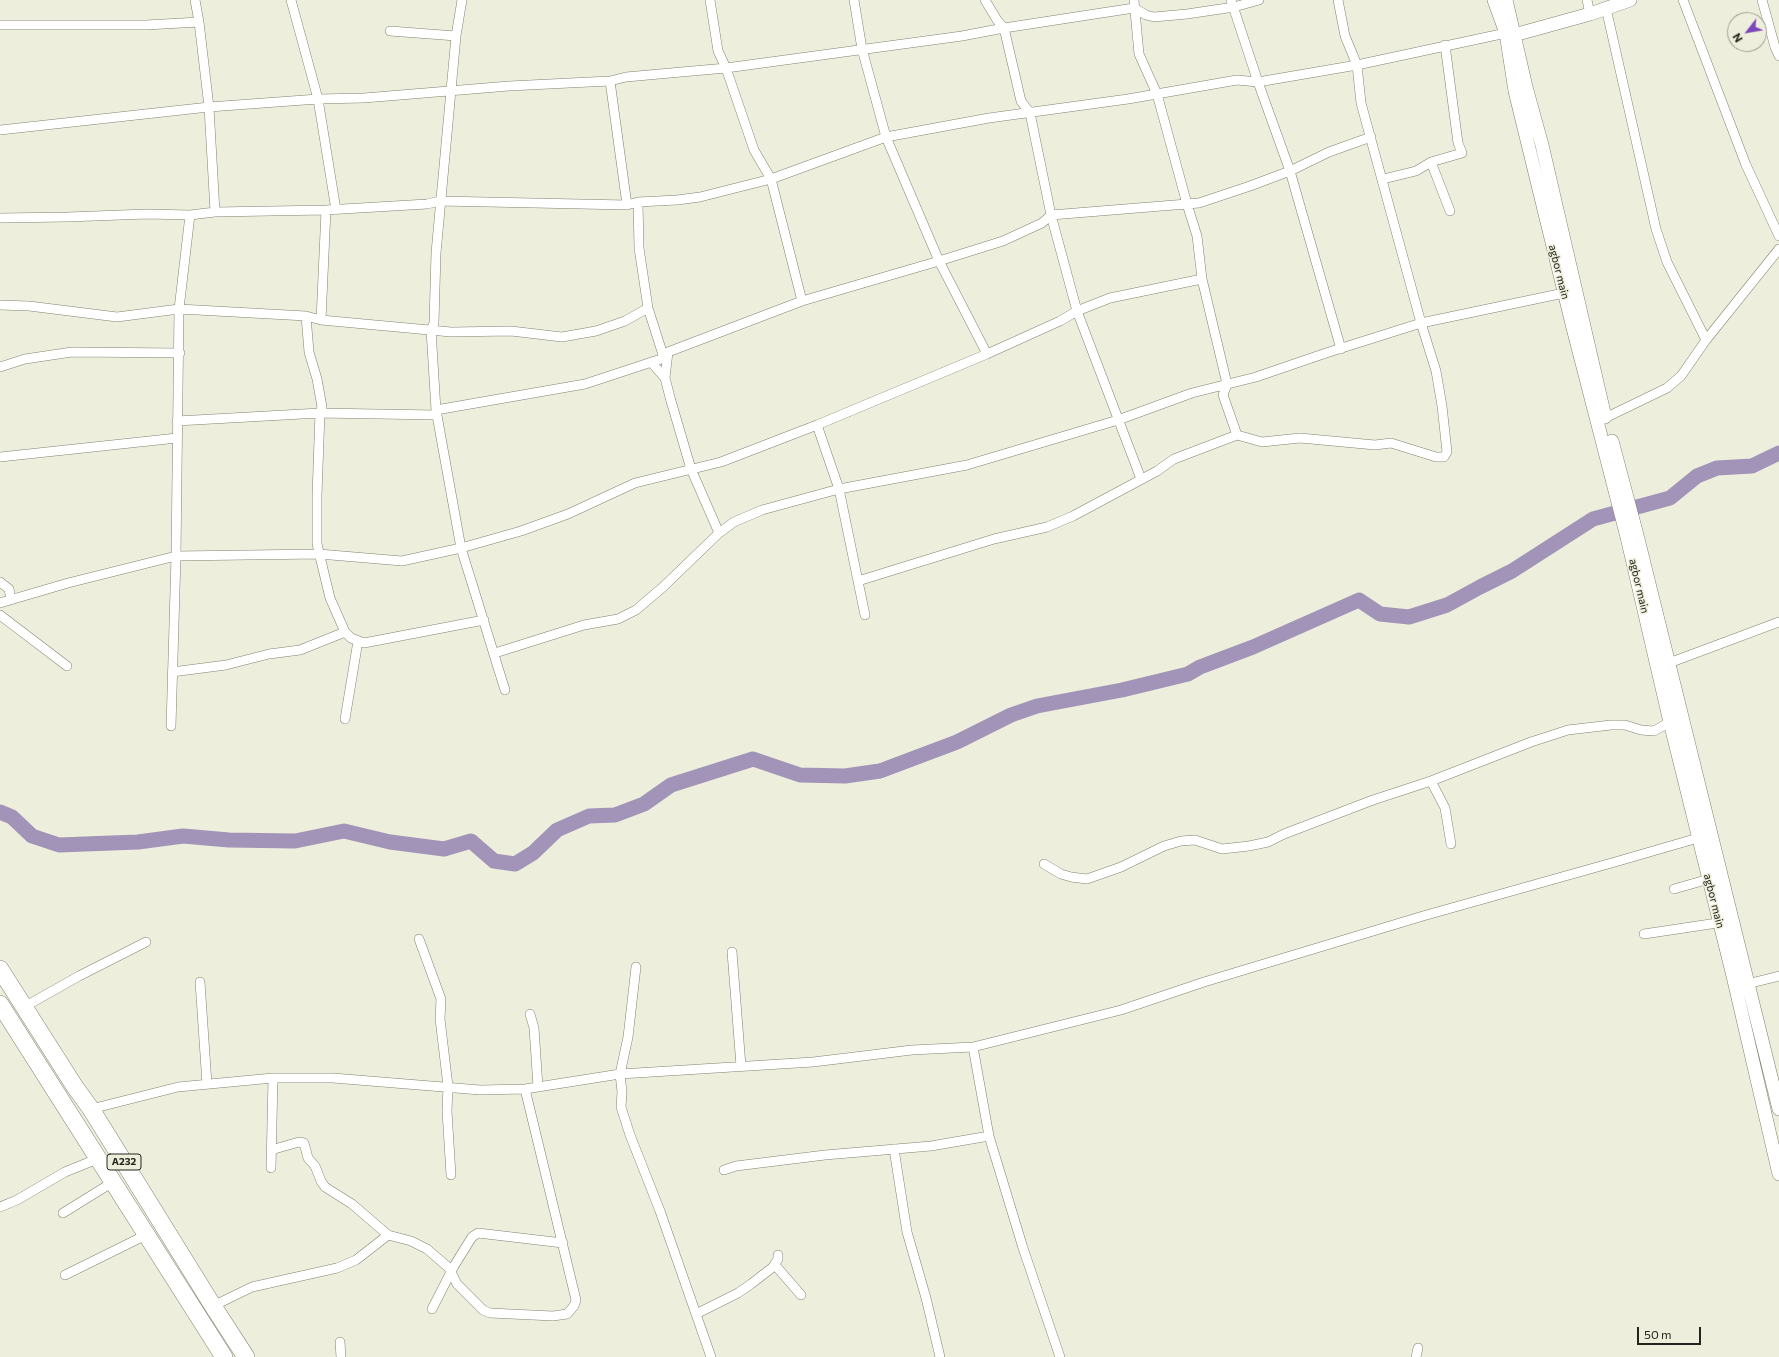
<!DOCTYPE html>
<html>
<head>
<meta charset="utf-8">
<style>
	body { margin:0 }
	#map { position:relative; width:1779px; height:1357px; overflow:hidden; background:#eeeedc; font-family:Commissioner,sans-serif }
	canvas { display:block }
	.north { position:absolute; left:1727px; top:12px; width:40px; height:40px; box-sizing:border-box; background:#eeeedc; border:1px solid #9d9d90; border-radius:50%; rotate:239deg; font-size:11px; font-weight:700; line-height:16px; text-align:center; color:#24241d }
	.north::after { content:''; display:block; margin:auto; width:14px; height:18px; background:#7e46bd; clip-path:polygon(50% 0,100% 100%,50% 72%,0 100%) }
	.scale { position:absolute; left:1637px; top:1327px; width:64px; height:18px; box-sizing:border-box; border:2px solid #24241d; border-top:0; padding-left:5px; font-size:12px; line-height:14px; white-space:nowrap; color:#24241d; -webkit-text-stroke:3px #eeeedc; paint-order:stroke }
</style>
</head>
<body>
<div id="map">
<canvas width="1779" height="1357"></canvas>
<div class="north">N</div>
<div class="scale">50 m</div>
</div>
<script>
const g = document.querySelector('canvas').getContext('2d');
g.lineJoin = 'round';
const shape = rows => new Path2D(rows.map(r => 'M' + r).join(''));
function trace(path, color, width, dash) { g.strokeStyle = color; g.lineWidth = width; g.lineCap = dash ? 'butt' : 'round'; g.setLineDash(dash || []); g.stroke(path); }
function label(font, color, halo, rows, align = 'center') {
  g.font = font + ' Commissioner,sans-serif'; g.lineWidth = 3; g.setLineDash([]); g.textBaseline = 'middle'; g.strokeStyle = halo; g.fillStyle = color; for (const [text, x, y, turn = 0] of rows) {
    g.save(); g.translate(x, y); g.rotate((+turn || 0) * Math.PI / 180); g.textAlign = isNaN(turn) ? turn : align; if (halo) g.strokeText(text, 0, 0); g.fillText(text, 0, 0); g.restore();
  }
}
const river = shape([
	[0,812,12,817,32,836,59,845,138,842,183,836,229,840,295,841,344,831,390,842,444,849,471,841,494,861,515,864,533,853,557,830,589,816,615,815,644,804,671,785,753,759,800,775,845,776,880,771,957,742,1011,715,1037,706,1122,690,1188,674,1200,667,1253,647,1359,600,1380,614,1409,617,1447,605,1480,587,1512,571,1593,519,1670,498,1697,476,1717,468,1752,466,1779,453]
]);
const street = shape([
	[195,0,199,22,209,107,215,212],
	[291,0,318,99,336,210],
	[462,0,456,36,436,253,434,323,431,330,436,410,461,548,505,690],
	[710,0,718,51,726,68,754,150,771,179,802,301],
	[854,0,862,49,886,137,939,261,987,354],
	[985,0,997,20,1004,28,1021,101,1030,113,1051,215,1077,311,1141,479],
	[1134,0,1139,54,1157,94,1187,204,1197,236,1202,279,1227,384,1223,395,1237,435],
	[1231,0,1258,82,1290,171,1341,349],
	[1587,0,1590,14],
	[1683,0,1746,165,1779,236],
	[1762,0,1775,47,1779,56],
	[1606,8,1656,229,1667,262,1706,340],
	[0,25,146,25,199,22],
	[390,31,456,36],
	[610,81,627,205],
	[0,130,209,107,318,99,364,98,509,86,610,81,626,77,726,68,962,36,1004,28,1134,8,1146,15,1154,17,1187,14,1234,7,1259,0],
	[1431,162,1450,211],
	[1383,179,1416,171,1431,162,1462,153,1458,143,1445,45],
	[638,202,639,248,648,308,664,358],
	[0,218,68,217,147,214,190,215,215,212,326,210,427,204,440,201,627,205,638,202,677,200,700,197,771,179,886,137,989,118,1128,99,1237,80,1258,82,1357,65,1506,33],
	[0,305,29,306,117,317,179,309,306,316,321,320,451,332,511,331,562,337,596,331,625,321,648,308],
	[306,316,309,352,317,379,322,407,320,413,317,495,317,544,330,598,345,632,351,638,364,643,484,620],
	[321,320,326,210],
	[668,352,665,378,671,401,691,469,719,533],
	[651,362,665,378],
	[0,367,25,359,72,352,180,353],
	[436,410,585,384,664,358,668,352,802,301,939,261,1003,241,1042,223,1051,215,1199,203,1250,186,1290,171,1329,152,1371,137],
	[1605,418,1667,388,1681,376,1706,340,1779,249],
	[177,421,320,413,436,415],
	[817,425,839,489,865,615],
	[0,457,177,438],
	[858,581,994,539,1047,527,1073,516,1157,471,1174,459,1237,435,1262,442,1300,438,1375,445,1391,443,1436,457,1444,457,1447,452,1442,406,1436,371,1421,323,1361,103,1357,65,1345,36,1338,0],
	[0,582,9,589,11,599],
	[0,603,68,583,176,556,319,554,402,561,461,548,521,531,568,514,635,483,721,462,817,425,987,354,1060,321,1077,311,1110,298,1202,279],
	[0,615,67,666],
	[495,653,584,625,618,619,636,610,663,587,719,533,734,522,762,510,839,489,967,465,1118,420,1192,393,1256,377,1326,353,1421,323,1564,293],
	[1669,663,1779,622],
	[172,672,226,665,269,654,300,650,345,632],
	[345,719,358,641],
	[171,726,176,556,179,309,190,215],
	[1431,781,1445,808,1451,844],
	[1044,864,1061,874,1071,877,1087,879,1121,867,1164,846,1181,841,1195,840,1222,849,1249,846,1268,842,1284,834,1373,800,1431,781,1531,742,1568,730,1611,725,1625,725,1641,730,1654,731,1670,722],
	[1674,889,1709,879],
	[1644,934,1724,922],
	[419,939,441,999,440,1019,448,1086,447,1111,451,1175],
	[732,952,741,1066],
	[636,967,628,1037,620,1074,622,1092,621,1107,630,1135,660,1211,711,1357],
	[200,982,207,1084],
	[1747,984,1779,976],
	[24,1007,79,976,146,942],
	[530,1014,534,1028,538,1087],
	[973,1047,989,1136,1023,1248,1060,1357],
	[91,1109,178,1087,273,1078,333,1078,480,1090,525,1089,620,1074,813,1062,912,1050,973,1047,1121,1010,1204,982,1423,916,1615,862,1698,838],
	[894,1149,907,1232,926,1298,940,1357],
	[271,1150,299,1142,304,1143,308,1158,315,1166,321,1181,325,1187,352,1204,388,1235],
	[271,1168,273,1078],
	[724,1170,736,1166,825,1155,931,1146,989,1136],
	[0,1207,17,1200,65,1172,97,1159],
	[63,1213,113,1182],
	[775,1265,801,1295],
	[65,1275,146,1235],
	[213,1306,252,1287,337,1268,356,1260,388,1235,411,1241,427,1249,449,1268,457,1284,483,1310,490,1313,553,1316,567,1314,574,1306,576,1300,525,1089],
	[432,1309,454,1266,472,1237,478,1233,563,1243],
	[696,1314,738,1293,751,1284,773,1267,778,1259,778,1255],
	[340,1342,341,1357],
	[1416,1357,1418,1348]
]);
const secondary = shape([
	[1494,0,1506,33,1515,91,1573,328,1627,537,1670,722,1733,976,1779,1174],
	[1506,0,1526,87,1542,145,1605,417],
	[1506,33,1514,35,1590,14,1630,0],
	[1612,441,1637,535,1779,1109]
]);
const highway = shape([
	[0,969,75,1087,91,1109,213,1306,246,1357],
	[0,1004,224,1357]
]);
const shields = [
	[124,1162,34]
];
const shieldNames = [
	["A232",124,1162]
];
const streetNames = [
	["agbor main",1559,272,76],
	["agbor main",1639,586,77],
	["agbor main",1714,901,76]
];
trace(river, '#a194b8', 15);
trace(street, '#828271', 10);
trace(secondary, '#828271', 14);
trace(highway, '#828271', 18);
trace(street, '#fff', 9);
trace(secondary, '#fff', 13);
trace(highway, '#fff', 17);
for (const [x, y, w] of shields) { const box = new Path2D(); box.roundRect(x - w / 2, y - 8, w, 16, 3); g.fillStyle = '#eeeedc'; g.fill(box); trace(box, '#24241d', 1); }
label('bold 10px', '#24241d', null, shieldNames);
label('11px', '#24241d', '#eeeedc', streetNames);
</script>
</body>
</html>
